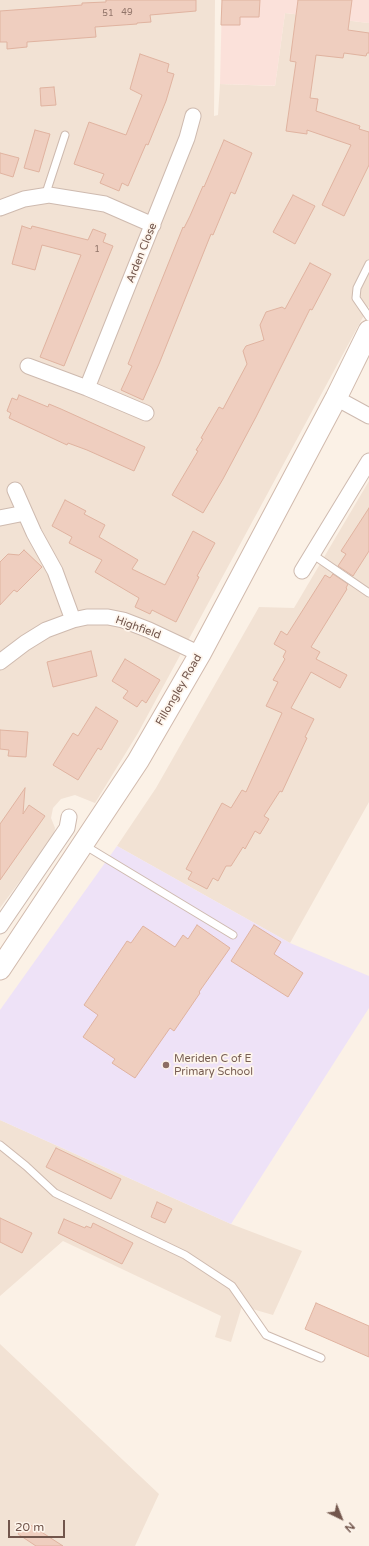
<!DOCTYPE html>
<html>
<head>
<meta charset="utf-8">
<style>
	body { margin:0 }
	#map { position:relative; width:369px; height:1546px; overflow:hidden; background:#fbf1e6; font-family:"Varela Round",sans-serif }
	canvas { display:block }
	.north { position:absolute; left:321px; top:1498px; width:40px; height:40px; -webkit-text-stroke:3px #fef5ec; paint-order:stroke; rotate:137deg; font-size:11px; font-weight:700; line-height:16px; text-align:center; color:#72564c }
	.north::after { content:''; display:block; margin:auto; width:14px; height:18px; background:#72564c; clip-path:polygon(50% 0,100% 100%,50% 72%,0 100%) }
	.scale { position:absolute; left:8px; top:1520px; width:57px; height:18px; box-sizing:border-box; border:2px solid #72564c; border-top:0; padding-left:5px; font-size:12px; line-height:14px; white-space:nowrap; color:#72564c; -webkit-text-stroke:3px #fef5ec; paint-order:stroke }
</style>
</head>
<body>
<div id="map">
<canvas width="369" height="1546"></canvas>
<div class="north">N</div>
<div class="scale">20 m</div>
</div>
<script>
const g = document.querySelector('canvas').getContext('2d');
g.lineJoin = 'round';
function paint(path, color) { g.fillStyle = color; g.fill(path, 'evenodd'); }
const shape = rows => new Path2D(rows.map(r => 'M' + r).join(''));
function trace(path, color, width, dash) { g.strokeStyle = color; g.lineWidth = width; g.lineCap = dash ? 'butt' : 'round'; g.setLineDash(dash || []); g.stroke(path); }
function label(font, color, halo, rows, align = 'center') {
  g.font = font + ' "Varela Round",sans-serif'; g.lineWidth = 3.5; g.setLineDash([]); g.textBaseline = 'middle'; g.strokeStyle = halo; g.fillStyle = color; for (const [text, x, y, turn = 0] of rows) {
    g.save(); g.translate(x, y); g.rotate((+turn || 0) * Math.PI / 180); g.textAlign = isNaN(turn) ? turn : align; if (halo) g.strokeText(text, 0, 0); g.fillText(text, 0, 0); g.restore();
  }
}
const residential = shape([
	[0,0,215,0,214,116,218,115,220,84,275,86,285,13,369,23,369,306,138,733,95,803,75,795,61,799,53,808,51,818,55,828,54,835,0,908],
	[369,481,369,802,290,943,117,846,156,788,259,607,294,608],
	[0,1120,231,1224,302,1251,273,1315,242,1306,231,1342,215,1337,221,1316,63,1241,0,1296],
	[0,1344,159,1494,135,1546,0,1546]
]);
const commercial = shape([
	[222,0,369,0,369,23,285,13,275,86,282,86,220,84]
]);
const education = shape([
	[117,846,290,943,369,976,369,1008,231,1224,0,1120,0,1010]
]);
const building = shape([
	[106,0,196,0,196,11,150,15,151,22,137,23,137,24,95,27,96,37,27,42,27,47,7,49,7,42,0,42,0,11,82,5,82,3,106,2,106,0],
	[222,0,260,0,259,17,240,17,240,25,221,25,222,0],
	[298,0,352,0,348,30,369,33,369,53,367,53,366,56,344,53,343,58,316,55,310,98,318,99,316,111,360,126,359,129,369,132,369,165,344,216,322,205,351,145,307,130,307,134,286,131,296,62,290,61,298,0],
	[140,54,169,64,167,72,174,74,166,101,148,145,146,144,128,186,122,183,119,191,100,183,104,174,74,164,89,122,126,135,142,95,130,89,140,54],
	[54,87,56,105,41,106,40,88,54,87],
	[35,130,50,134,39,172,24,168,35,130],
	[224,140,252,153,235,194,231,192,213,235,211,234,159,364,143,400,121,390,132,366,128,364,183,227,184,228,190,216,203,186,204,187,224,140],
	[0,153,19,158,13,177,0,173,0,153],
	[293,195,315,206,295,244,273,232,293,195],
	[22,226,31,229,32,226,88,240,93,229,106,234,103,242,113,246,64,366,40,357,81,255,42,245,35,270,12,264,22,226],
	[310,263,331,274,312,310,310,309,256,417,223,479,203,513,172,495,198,451,196,450,203,439,201,438,219,407,223,409,247,364,243,351,246,346,264,340,260,325,266,312,282,307,285,309,310,263],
	[19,395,48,407,49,404,61,409,145,447,134,471,87,450,68,443,67,445,9,418,11,413,7,411,12,398,17,400,19,395],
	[65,500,86,511,84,514,105,525,99,537,138,560,132,569,165,585,193,531,215,543,197,576,199,577,176,622,152,610,150,614,135,607,139,598,95,572,102,560,69,543,72,537,52,526,65,500],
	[369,508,369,551,353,576,338,566,346,554,341,551,369,508],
	[24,550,42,567,17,592,14,590,0,605,0,562,8,554,19,555,24,550],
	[333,574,348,584,346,588,347,589,311,647,320,652,316,659,347,675,340,688,311,672,291,708,314,719,305,737,307,738,282,792,280,791,264,816,269,819,260,834,255,831,245,849,243,847,231,866,226,866,218,881,213,878,207,889,188,879,192,872,186,869,222,803,231,808,242,790,246,792,282,713,266,706,278,682,273,680,285,659,283,657,286,651,274,644,281,631,287,635,325,575,330,578,333,574],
	[91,651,97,676,53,687,47,662,91,651],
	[125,659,160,680,146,703,142,700,137,707,123,698,128,691,112,681,125,659],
	[96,707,118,721,101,750,98,748,78,780,53,765,73,733,78,736,96,707],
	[0,730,28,732,26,757,8,756,9,750,0,749,0,730],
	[25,788,23,814,29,805,45,816,0,880,0,824,25,788],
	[197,925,230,948,199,992,200,993,174,1031,170,1028,135,1078,112,1063,115,1059,83,1037,98,1015,84,1005,127,941,131,943,143,926,175,947,183,935,188,939,197,925],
	[254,925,281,942,274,954,303,973,288,997,231,961,254,925],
	[56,1148,121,1179,111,1199,46,1167,56,1148],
	[157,1202,172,1209,165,1223,151,1217,157,1202],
	[0,1218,32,1233,22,1253,0,1242,0,1218],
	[64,1219,85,1228,86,1226,91,1228,93,1223,133,1243,122,1264,58,1233,64,1219],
	[316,1303,369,1326,369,1357,305,1329,316,1303],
	[26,1522,63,1546,36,1546,18,1534,26,1522]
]);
const service = shape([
	[45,196,65,135],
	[369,264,357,288,356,298,369,317],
	[312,554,369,593],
	[84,845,233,935],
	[0,1145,26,1166,55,1193,185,1255,232,1286,266,1335,321,1358]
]);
const minor = shape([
	[0,208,24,199,49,195,105,204,153,225],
	[28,366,87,388,146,413],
	[87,388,187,138,193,116],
	[336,398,369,416],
	[15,490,34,533,55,571,73,620],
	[0,518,25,513],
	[302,571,369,461],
	[0,662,25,643,46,630,73,620,87,617,108,617,123,620,149,630,200,654],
	[0,926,67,828,69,817]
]);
const secondary = shape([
	[0,969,138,761,200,654,336,398,369,331]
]);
const markers = [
	[166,1065,4,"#8d6e63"]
];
const numberNames = [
	["49",127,13],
	["51",108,14],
	["1",97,250]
];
const streetNames = [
	["Arden Close",142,253,-68],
	["Highfield",138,628,20],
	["Fillongley Road",179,690,-60]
];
const educationNames = [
	["Meriden C of E",174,1059],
	["Primary School",174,1072]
];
paint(residential, '#f2e2d4');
paint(commercial, '#fbe1da');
paint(education, '#eee2f7');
paint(building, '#efcebf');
trace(building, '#e0b3a0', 1);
trace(service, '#cebaaf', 9);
trace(minor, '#cebaaf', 17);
trace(secondary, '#d1baad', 23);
trace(service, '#fff', 7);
trace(minor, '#fff', 15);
trace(secondary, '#fff', 21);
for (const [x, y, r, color] of markers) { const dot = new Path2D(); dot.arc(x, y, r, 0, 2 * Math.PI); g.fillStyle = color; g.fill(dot); trace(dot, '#fef5ec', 1.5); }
label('9px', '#917469', null, numberNames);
label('11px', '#72564c', '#fef5ec', streetNames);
label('11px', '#785e54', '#fef5ec', educationNames, 'left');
</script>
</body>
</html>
